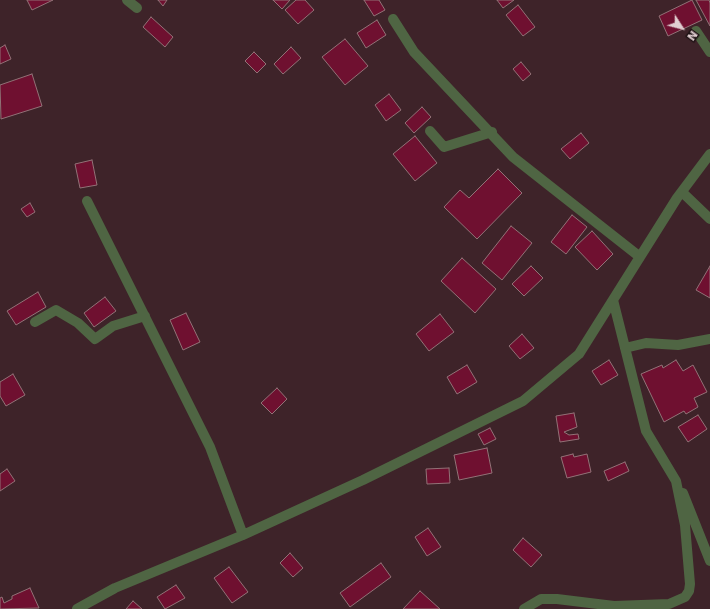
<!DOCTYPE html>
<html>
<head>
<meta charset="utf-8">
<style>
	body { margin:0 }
	#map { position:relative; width:710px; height:609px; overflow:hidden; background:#3e2329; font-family:"DejaVu Sans",sans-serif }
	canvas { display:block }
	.north { position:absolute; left:662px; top:8px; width:40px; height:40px; -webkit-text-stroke:3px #1d1113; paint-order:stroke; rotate:126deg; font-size:11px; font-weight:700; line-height:16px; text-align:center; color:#e1ced1 }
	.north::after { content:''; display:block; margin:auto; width:14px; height:18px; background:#e1ced1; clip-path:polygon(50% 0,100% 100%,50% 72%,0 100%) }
</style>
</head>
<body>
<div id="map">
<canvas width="710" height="609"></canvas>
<div class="north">N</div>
</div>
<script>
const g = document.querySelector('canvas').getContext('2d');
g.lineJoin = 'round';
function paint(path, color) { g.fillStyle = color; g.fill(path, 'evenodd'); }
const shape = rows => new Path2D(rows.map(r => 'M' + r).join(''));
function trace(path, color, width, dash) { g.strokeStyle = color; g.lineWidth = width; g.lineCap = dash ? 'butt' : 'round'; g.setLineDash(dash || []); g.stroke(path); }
const building = shape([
	[27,0,53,0,32,10,27,0],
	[158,0,167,0,163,6,158,0],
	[273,0,290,0,282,9,273,0],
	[296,0,305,0,314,10,298,24,285,10,296,0],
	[364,0,379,0,385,10,374,16,364,0],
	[497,0,514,0,503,8,497,0],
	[692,0,702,20,668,36,659,16,692,0],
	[696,0,709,0,710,3,710,26,696,0],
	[518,5,535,27,523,36,506,15,518,5],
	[151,17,173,37,165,47,143,27,151,17],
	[377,20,386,35,366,48,357,33,377,20],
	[345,39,368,66,345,85,322,57,345,39],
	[5,45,11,59,0,64,0,48,5,45],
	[291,47,301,58,283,74,274,64,291,47],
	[254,52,266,64,257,73,245,61,254,52],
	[521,62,531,74,523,81,513,69,521,62],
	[32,74,42,106,1,119,0,85,32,74],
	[389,94,401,110,386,121,375,105,389,94],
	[422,107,431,117,414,133,405,123,422,107],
	[581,133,589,143,570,159,561,149,581,133],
	[415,136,437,163,415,181,393,154,415,136],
	[92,160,97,185,80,188,75,164,92,160],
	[498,169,522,193,477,239,444,207,460,190,469,198,498,169],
	[30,203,35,212,27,217,21,209,30,203],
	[572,215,587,227,566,254,551,242,572,215],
	[511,226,532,243,502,280,482,263,511,226],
	[592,231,613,254,597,270,575,247,592,231],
	[462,258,496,289,475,313,441,281,462,258],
	[531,266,543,278,524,296,512,284,531,266],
	[710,266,710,298,696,290,710,266],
	[38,292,46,307,16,325,7,311,38,292],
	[105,297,116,311,94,327,84,313,105,297],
	[186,313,200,342,183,350,170,320,186,313],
	[440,314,454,332,429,351,416,334,440,314],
	[522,334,534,348,520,359,509,346,522,334],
	[609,360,618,375,601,385,592,371,609,360],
	[676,360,683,371,693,365,707,392,694,398,698,407,686,414,684,411,664,422,641,374,662,365,663,368,676,360],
	[467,365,477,382,457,394,447,377,467,365],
	[13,374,25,395,6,406,0,396,0,382,13,374],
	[277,388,287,399,272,414,261,403,277,388],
	[574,413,577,427,564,432,569,435,578,434,579,439,560,442,556,416,574,413],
	[698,415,707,429,688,442,678,427,698,415],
	[490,428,496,439,484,445,478,434,490,428],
	[487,448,492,473,459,480,454,455,487,448],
	[573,454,574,457,587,454,591,472,567,478,561,457,573,454],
	[625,462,629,471,608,481,604,471,625,462],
	[449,468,450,483,427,484,426,469,449,468],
	[7,469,15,481,0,491,0,474,7,469],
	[428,528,441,547,427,556,415,537,428,528],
	[523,538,542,555,531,567,513,550,523,538],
	[290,553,303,568,293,577,280,563,290,553],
	[381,563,391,577,350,607,340,593,381,563],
	[229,567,248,592,232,603,214,578,229,567],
	[176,585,185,598,165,609,157,597,176,585],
	[30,588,39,608,0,609,0,598,2,597,4,603,12,599,12,596,30,588],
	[420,591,440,609,403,609,420,591],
	[133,601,142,609,126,609,133,601]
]);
const minor = shape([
	[127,0,137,8],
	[393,19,414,52,513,157,640,257],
	[696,31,710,52],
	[430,131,444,147,492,132],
	[682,192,710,219],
	[87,201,210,447,243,535],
	[35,322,56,310,78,323,95,339,113,326,145,316],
	[625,348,646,343,678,345,710,339],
	[683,493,710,561],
	[77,609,115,588,243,535,363,480,523,401,579,354,677,198,710,154],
	[524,609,541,599,557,599,614,606,669,604,685,597,689,591,690,584,685,525,676,481,646,431,613,300]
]);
paint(building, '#6f1030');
trace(building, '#927277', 1);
trace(minor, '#4f6543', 10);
</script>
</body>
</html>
